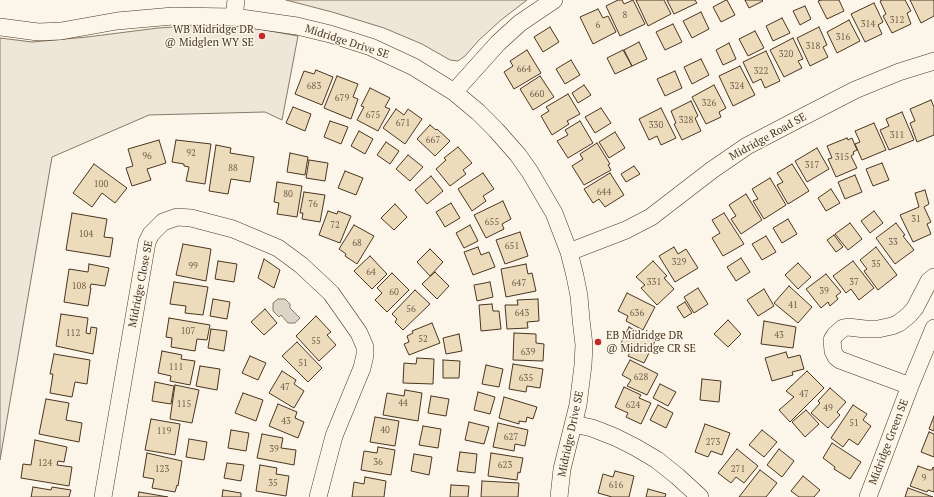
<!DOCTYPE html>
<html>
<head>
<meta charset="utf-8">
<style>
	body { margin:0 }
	canvas { display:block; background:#fbf6e9 }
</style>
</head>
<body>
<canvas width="934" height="497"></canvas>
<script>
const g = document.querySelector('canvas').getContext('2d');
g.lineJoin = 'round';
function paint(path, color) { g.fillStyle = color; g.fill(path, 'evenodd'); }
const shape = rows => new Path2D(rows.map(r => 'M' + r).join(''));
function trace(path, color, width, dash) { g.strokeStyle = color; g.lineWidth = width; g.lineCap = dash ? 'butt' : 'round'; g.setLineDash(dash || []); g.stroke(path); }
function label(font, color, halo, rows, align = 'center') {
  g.font = font + ' "PT Serif",serif'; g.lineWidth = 3; g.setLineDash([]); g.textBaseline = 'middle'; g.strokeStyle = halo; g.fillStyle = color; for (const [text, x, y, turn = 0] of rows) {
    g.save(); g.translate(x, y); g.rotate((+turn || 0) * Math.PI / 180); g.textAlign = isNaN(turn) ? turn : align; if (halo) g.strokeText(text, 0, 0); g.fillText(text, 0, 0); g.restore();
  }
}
const green = shape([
	[286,0,527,0,501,20,479,40,465,56,458,61,450,60,422,44,384,28,332,12,286,0],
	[204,25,237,25,298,36,282,120,265,112,149,115,52,157,0,460,0,38,32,42,87,37,158,28,204,25]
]);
const water = shape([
	[278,299,285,299,290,304,290,308,300,318,295,323,288,323,281,315,279,317,273,311,273,303,278,299]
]);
const building = shape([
	[618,0,622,0,624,4,633,0,645,24,620,36,606,6,618,0],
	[636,0,664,0,671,14,648,26,636,0],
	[667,0,695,0,697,3,674,14,667,0],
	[726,0,727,0,735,15,721,22,713,7,726,0],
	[745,0,762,0,763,1,749,8,745,0],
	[821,0,839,0,844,11,827,19,818,1,821,0],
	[882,0,905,0,911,11,907,13,911,24,892,33,883,16,886,14,880,1,882,0],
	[910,0,934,0,934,16,921,23,910,0],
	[874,3,883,22,878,25,882,34,865,42,851,14,874,3],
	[805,6,811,19,800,25,793,11,805,6],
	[598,9,603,18,608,16,616,32,593,44,580,17,598,9],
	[701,12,709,29,692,38,683,21,701,12],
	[782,18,790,33,773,41,766,26,782,18],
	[849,20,860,41,837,53,827,32,849,20],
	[673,24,682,42,665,50,656,32,673,24],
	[550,27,559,42,543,52,534,37,550,27],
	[819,27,827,45,823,47,828,57,810,66,797,38,819,27],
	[755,31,764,48,748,56,739,39,755,31],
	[793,38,803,59,798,61,802,68,784,77,770,50,793,38],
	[639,42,647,59,632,66,624,50,639,42],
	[729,43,736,59,723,65,716,50,729,43],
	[527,50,541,73,514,89,504,72,513,66,510,61,527,50],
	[623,50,632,66,615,74,607,58,623,50],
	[766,51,780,81,765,88,761,79,753,83,743,62,766,51],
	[701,59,709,75,692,84,684,67,701,59],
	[571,60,580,75,565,84,556,69,571,60],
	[740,66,755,95,733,106,719,76,740,66],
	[316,70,333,77,322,105,295,94,304,71,314,74,316,70],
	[675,71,682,88,665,96,657,79,675,71],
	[337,76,358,84,353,97,358,99,351,119,324,108,337,76],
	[540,76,554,97,533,110,520,89,540,76],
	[584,85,591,95,578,103,572,93,584,85],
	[714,85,726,108,719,112,721,117,706,124,692,97,714,85],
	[370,88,390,98,385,107,390,109,378,131,357,120,364,107,361,106,370,88],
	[568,94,580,114,567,121,569,124,552,135,541,116,549,111,546,107,568,94],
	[931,100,934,107,934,135,917,142,910,123,915,121,910,109,931,100],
	[691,101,698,116,695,118,701,131,682,140,674,124,676,123,671,111,691,101],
	[293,107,311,114,305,131,286,123,293,107],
	[601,108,611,123,595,133,585,117,601,108],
	[661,108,676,138,661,145,657,136,649,140,639,119,661,108],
	[396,109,404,115,408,109,422,119,405,144,383,128,396,109],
	[902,112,914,140,889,150,880,130,889,126,886,119,902,112],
	[330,121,348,127,341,144,324,137,330,121],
	[580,121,593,143,568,158,557,141,568,135,565,130,580,121],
	[874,123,886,150,862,160,855,144,860,142,855,131,874,123],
	[430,125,436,130,437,129,450,141,435,156,417,139,430,125],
	[359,131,373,139,365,154,351,146,359,131],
	[615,132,625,148,609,158,599,142,615,132],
	[847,138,848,140,852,138,857,150,853,152,854,154,851,156,857,168,836,177,828,159,832,158,827,146,847,138],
	[159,140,166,163,147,169,151,180,132,186,126,168,133,166,128,149,159,140],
	[176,140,211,144,205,184,186,181,189,167,184,166,184,164,172,162,176,140],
	[386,142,399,151,390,164,377,155,386,142],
	[597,143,610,164,608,165,611,170,584,185,572,166,583,159,580,154,597,143],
	[216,145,231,148,230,153,254,157,250,182,231,179,228,194,209,191,216,145],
	[458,147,472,163,463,170,466,174,450,186,436,169,446,160,444,158,458,147],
	[817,148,829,169,807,182,795,161,817,148],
	[290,153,308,157,305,175,287,172,290,153],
	[408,155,423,167,410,181,396,169,408,155],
	[309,160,328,163,325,181,306,178,309,160],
	[882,163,889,180,873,186,866,169,882,163],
	[94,164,127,188,115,203,102,193,92,207,73,193,94,164],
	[792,164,809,191,788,204,777,185,783,182,777,173,792,164],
	[634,166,640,174,626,182,621,174,634,166],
	[345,171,363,178,356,195,338,188,345,171],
	[483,173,494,189,483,196,486,201,472,211,458,189,483,173],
	[610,173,624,195,605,207,599,199,593,203,584,189,610,173],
	[855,175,862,192,845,199,838,182,855,175],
	[431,176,443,191,427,204,415,190,431,176],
	[770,178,786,205,764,219,753,201,758,199,752,189,770,178],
	[277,182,302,186,297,217,277,214,279,203,274,202,277,182],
	[831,189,840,203,826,211,818,198,831,189],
	[925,190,929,204,924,207,931,222,927,224,931,234,913,242,900,215,919,207,915,193,925,190],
	[304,192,325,195,320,222,302,219,303,213,300,213,304,192],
	[746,194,762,220,741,234,731,219,736,216,729,205,746,194],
	[503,201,511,219,502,224,504,229,486,238,474,215,503,201],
	[451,203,460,218,445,227,436,212,451,203],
	[395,204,407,217,394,230,381,218,395,204],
	[328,211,337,214,338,211,351,216,340,243,319,235,328,211],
	[874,211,883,223,870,233,861,221,874,211],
	[72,213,107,219,104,237,113,238,110,257,66,250,72,213],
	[724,213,744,244,723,256,712,238,720,233,712,220,724,213],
	[788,219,797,234,782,243,773,228,788,219],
	[850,223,862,239,848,250,835,234,850,223],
	[896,223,905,235,903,236,914,250,895,264,876,238,896,223],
	[354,225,374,236,357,264,345,256,346,254,339,249,354,225],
	[470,225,478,241,464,248,456,233,470,225],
	[520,232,528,256,505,264,496,240,520,232],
	[834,235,843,247,836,252,827,240,834,235],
	[766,236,776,252,762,260,752,244,766,236],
	[183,244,211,249,206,281,176,275,183,244],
	[478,247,481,255,489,252,495,267,473,275,464,252,478,247],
	[674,247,678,254,686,249,698,268,675,282,659,256,674,247],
	[876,247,897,275,878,290,864,271,867,269,860,260,876,247],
	[430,249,443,262,430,276,417,262,430,249],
	[370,256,387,274,372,289,354,271,370,256],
	[741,258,750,272,736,281,727,267,741,258],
	[264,259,280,270,274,288,258,278,264,259],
	[218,261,237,264,234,282,215,279,218,261],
	[653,261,667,276,664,278,674,289,657,305,641,288,645,285,636,277,653,261],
	[853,261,874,288,859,300,851,289,846,293,833,276,853,261],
	[798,263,811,277,798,289,785,275,798,263],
	[89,264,109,268,105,286,91,284,90,288,91,288,88,306,64,302,69,269,88,272,89,264],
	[526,264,528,274,532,273,536,291,506,297,501,269,526,264],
	[435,272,449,286,437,299,422,284,435,272],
	[392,273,409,290,387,312,375,300,382,293,377,288,392,273],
	[826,274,841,292,836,296,838,299,830,306,828,302,821,308,806,289,826,274],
	[174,282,208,287,203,315,185,313,186,306,170,304,174,282],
	[490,282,493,297,477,301,474,285,490,282],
	[789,286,812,307,798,323,774,303,789,286],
	[698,288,708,304,694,313,684,297,698,288],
	[764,289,774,306,758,316,747,300,764,289],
	[415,290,430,304,403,330,395,322,397,319,392,314,415,290],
	[627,293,655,307,643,330,626,321,628,316,618,311,627,293],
	[213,299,230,302,227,319,210,316,213,299],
	[538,299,539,321,527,322,528,328,507,329,505,305,518,305,517,300,538,299],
	[685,302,692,313,684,318,677,307,685,302],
	[492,304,493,311,499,311,501,329,481,331,479,305,492,304],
	[265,309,277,323,264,335,251,322,265,309],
	[61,314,88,318,86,333,90,334,91,327,97,328,93,354,56,346,61,314],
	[316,316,331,332,327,335,336,345,319,361,296,336,316,316],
	[169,318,210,325,207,340,197,339,195,351,171,347,172,338,166,337,169,318],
	[728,320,741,334,728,347,714,334,728,320],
	[764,321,796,327,793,348,761,344,764,321],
	[432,323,440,343,409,355,404,344,409,342,407,336,413,333,412,331,432,323],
	[629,327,655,341,644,363,628,356,631,351,620,345,629,327],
	[211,329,227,331,224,351,208,348,211,329],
	[514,333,536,334,536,343,544,344,543,361,513,360,514,333],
	[459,334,462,351,446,354,443,338,459,334],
	[297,342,322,368,308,382,282,356,297,342],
	[162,351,182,355,181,359,195,361,190,385,170,381,171,376,158,373,162,351],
	[786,352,788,358,800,355,804,369,792,372,793,375,772,381,765,358,786,352],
	[54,354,90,360,87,384,75,382,72,397,50,393,53,374,50,374,54,354],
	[250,356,266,363,258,380,242,373,250,356],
	[417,358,434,359,433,384,403,383,404,363,416,364,417,358],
	[443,360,460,361,459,378,443,378,443,360],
	[630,360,658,374,647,395,627,386,631,380,622,375,630,360],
	[513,364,543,369,540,388,527,386,526,392,509,389,513,364],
	[486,365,503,369,499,387,482,384,486,365],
	[200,366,220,369,217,390,196,386,200,366],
	[282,371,296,380,294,384,304,391,294,408,269,393,282,371],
	[807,371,824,388,790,422,779,410,794,397,786,391,807,371],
	[702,379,721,381,719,402,700,400,702,379],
	[155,382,174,386,171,404,152,401,155,382],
	[660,384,676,392,668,406,653,398,660,384],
	[175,385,199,390,192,423,170,419,175,385],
	[624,387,641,395,639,398,651,403,641,424,626,417,628,413,615,407,624,387],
	[830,388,846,402,837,412,840,415,828,428,811,413,820,403,818,401,830,388],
	[405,390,422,393,418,421,383,415,387,393,404,396,405,390],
	[478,392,495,397,490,414,474,410,478,392],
	[243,393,263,400,256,421,235,413,243,393],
	[431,396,449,399,446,416,428,413,431,396],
	[504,397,537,407,533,419,527,417,526,422,519,421,519,424,499,418,504,397],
	[46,399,69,403,66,420,82,423,79,442,39,434,46,399],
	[278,404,297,412,295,418,304,422,298,438,269,426,278,404],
	[658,405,673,413,666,428,650,420,658,405],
	[853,405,867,414,863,420,871,426,858,445,849,439,843,447,831,438,853,405],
	[806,410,819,424,805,437,792,422,806,410],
	[934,416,934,431,929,429,934,416],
	[375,417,399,421,395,446,370,442,375,417],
	[151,419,180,424,175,455,145,450,151,419],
	[469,422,489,427,484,444,465,440,469,422],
	[498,423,528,430,525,446,515,444,514,451,493,447,498,423],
	[705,424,730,433,722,455,711,451,708,457,695,452,705,424],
	[423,426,441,429,438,448,419,445,423,426],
	[231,430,249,433,246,451,228,448,231,430],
	[762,430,777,442,764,457,749,445,762,430],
	[929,432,934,434,934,457,921,452,929,432],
	[262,434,283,438,281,448,296,450,294,465,257,458,262,434],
	[189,439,207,442,204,460,186,457,189,439],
	[35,440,67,447,64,462,58,461,57,465,72,467,69,486,21,478,23,464,31,465,35,440],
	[832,443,861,462,850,479,834,469,835,467,823,458,832,443],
	[378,447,395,450,391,475,361,470,364,451,377,453,378,447],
	[737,449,758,466,744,483,736,477,731,483,718,473,737,449],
	[779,449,794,461,782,477,767,465,779,449],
	[460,452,477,454,475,473,457,471,460,452],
	[147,453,182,461,178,486,177,485,175,492,152,488,154,479,143,477,147,453],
	[491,453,523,458,520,473,518,472,517,480,488,476,491,453],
	[414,454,432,457,429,475,411,471,414,454],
	[227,463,244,465,241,481,224,478,227,463],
	[260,465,277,468,276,474,289,476,286,496,256,491,260,465],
	[918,466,929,470,932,470,933,467,934,468,934,492,928,490,927,492,910,486,918,466],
	[760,470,777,483,766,497,739,497,760,470],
	[615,471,634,476,629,497,612,497,598,493,603,474,613,477,615,471],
	[803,476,820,490,814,497,799,497,791,491,803,476],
	[365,477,386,481,384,497,352,497,354,482,364,484,365,477],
	[482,481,519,483,518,497,481,497,482,481],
	[451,485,469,486,468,497,450,497,451,485],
	[33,487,51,490,52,487,71,490,69,497,31,497,33,487],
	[908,488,933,497,905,497,908,488],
	[648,489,666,494,665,497,646,497,648,489],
	[223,490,241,493,241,497,222,497,223,490],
	[139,492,168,497,138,497,139,492]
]);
const minor = shape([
	[234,17,236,0],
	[0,27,38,32,61,31,117,21,173,16,234,17,297,26,330,34,371,47,414,67,454,92,478,112,496,130,518,155,530,172,554,213,569,252,575,276,579,296,581,319,584,345,583,365,578,405,562,469,559,497],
	[454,92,498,43,520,23,554,0],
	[569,252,626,230,651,217,712,170,747,146,793,122,855,90,899,72,934,61],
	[910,386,840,360,836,357,833,351,832,340,835,335,843,328,848,327,865,329,878,329,892,326,899,323,909,315,915,308,929,281,934,277],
	[574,424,592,428,615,437,635,447,657,460,677,476,700,497],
	[103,497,147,242,151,234,163,222,177,217,191,218,233,229,278,248,301,265,331,293,359,333,365,347,365,355,362,368,334,436,318,497],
	[868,497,910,386,934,328]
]);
const markers = [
	[262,36,4,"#c62828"],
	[598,342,4,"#c62828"]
];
const numberNames = [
	["8",625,15],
	["312",897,20],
	["314",868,24],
	["6",598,25],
	["316",843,37],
	["318",813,46],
	["320",786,54],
	["664",524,69],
	["322",761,71],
	["683",314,86],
	["324",737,86],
	["660",537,94],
	["679",342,98],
	["326",709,103],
	["675",373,115],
	["328",686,120],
	["671",403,123],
	["330",656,125],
	["311",897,135],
	["667",433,140],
	["92",191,153],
	["96",147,156],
	["315",842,157],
	["317",812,165],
	["88",233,168],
	["100",101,184],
	["644",604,192],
	["80",288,194],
	["76",313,204],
	["31",916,219],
	["655",492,222],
	["72",335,225],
	["104",86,234],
	["33",893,242],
	["68",357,243],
	["651",512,246],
	["329",679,262],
	["35",876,264],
	["99",193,266],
	["64",371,272],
	["331",654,282],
	["37",854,282],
	["647",519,283],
	["108",79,286],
	["39",824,291],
	["60",394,292],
	["41",793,305],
	["56",411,309],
	["643",522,313],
	["636",637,313],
	["107",188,331],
	["112",73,333],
	["43",779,335],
	["52",423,339],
	["55",316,341],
	["639",528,352],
	["51",303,363],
	["111",176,367],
	["628",641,377],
	["635",526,378],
	["47",285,387],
	["47",804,394],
	["44",403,403],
	["115",184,404],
	["624",633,405],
	["49",828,408],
	["43",286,421],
	["51",854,423],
	["40",385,430],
	["119",164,431],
	["627",511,437],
	["273",713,442],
	["39",274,449],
	["36",378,462],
	["124",45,463],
	["623",505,465],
	["123",162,469],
	["271",738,469],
	["9",924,478],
	["35",273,483],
	["616",616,485]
];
const poiNames = [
	["WB Midridge DR",254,30],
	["@ Midglen WY SE",254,43],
	["EB Midridge DR",606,336,"left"],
	["@ Midridge CR SE",606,349,"left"]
];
const streetNames = [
	["Midridge Drive SE",347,42,18],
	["Midridge Road SE",768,137,-29],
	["Midridge Close SE",141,284,-79],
	["Midridge Drive SE",571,434,-78],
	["Midridge Green SE",889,442,-69]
];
paint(green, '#ede6d9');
trace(green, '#887966', 1);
paint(water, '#dcd4c6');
trace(water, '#887966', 1);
paint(building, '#ecdcbc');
trace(building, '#4a3520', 1);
trace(minor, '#4a3520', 18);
trace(minor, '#fbf6e9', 17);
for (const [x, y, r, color] of markers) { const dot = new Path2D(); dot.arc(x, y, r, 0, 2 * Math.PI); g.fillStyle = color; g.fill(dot); trace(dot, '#fbf6e9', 1.5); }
label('9px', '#725f47', null, numberNames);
label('11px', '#4a3520', '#fbf6e9', poiNames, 'right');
label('11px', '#4a3520', '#fbf6e9', streetNames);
</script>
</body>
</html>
